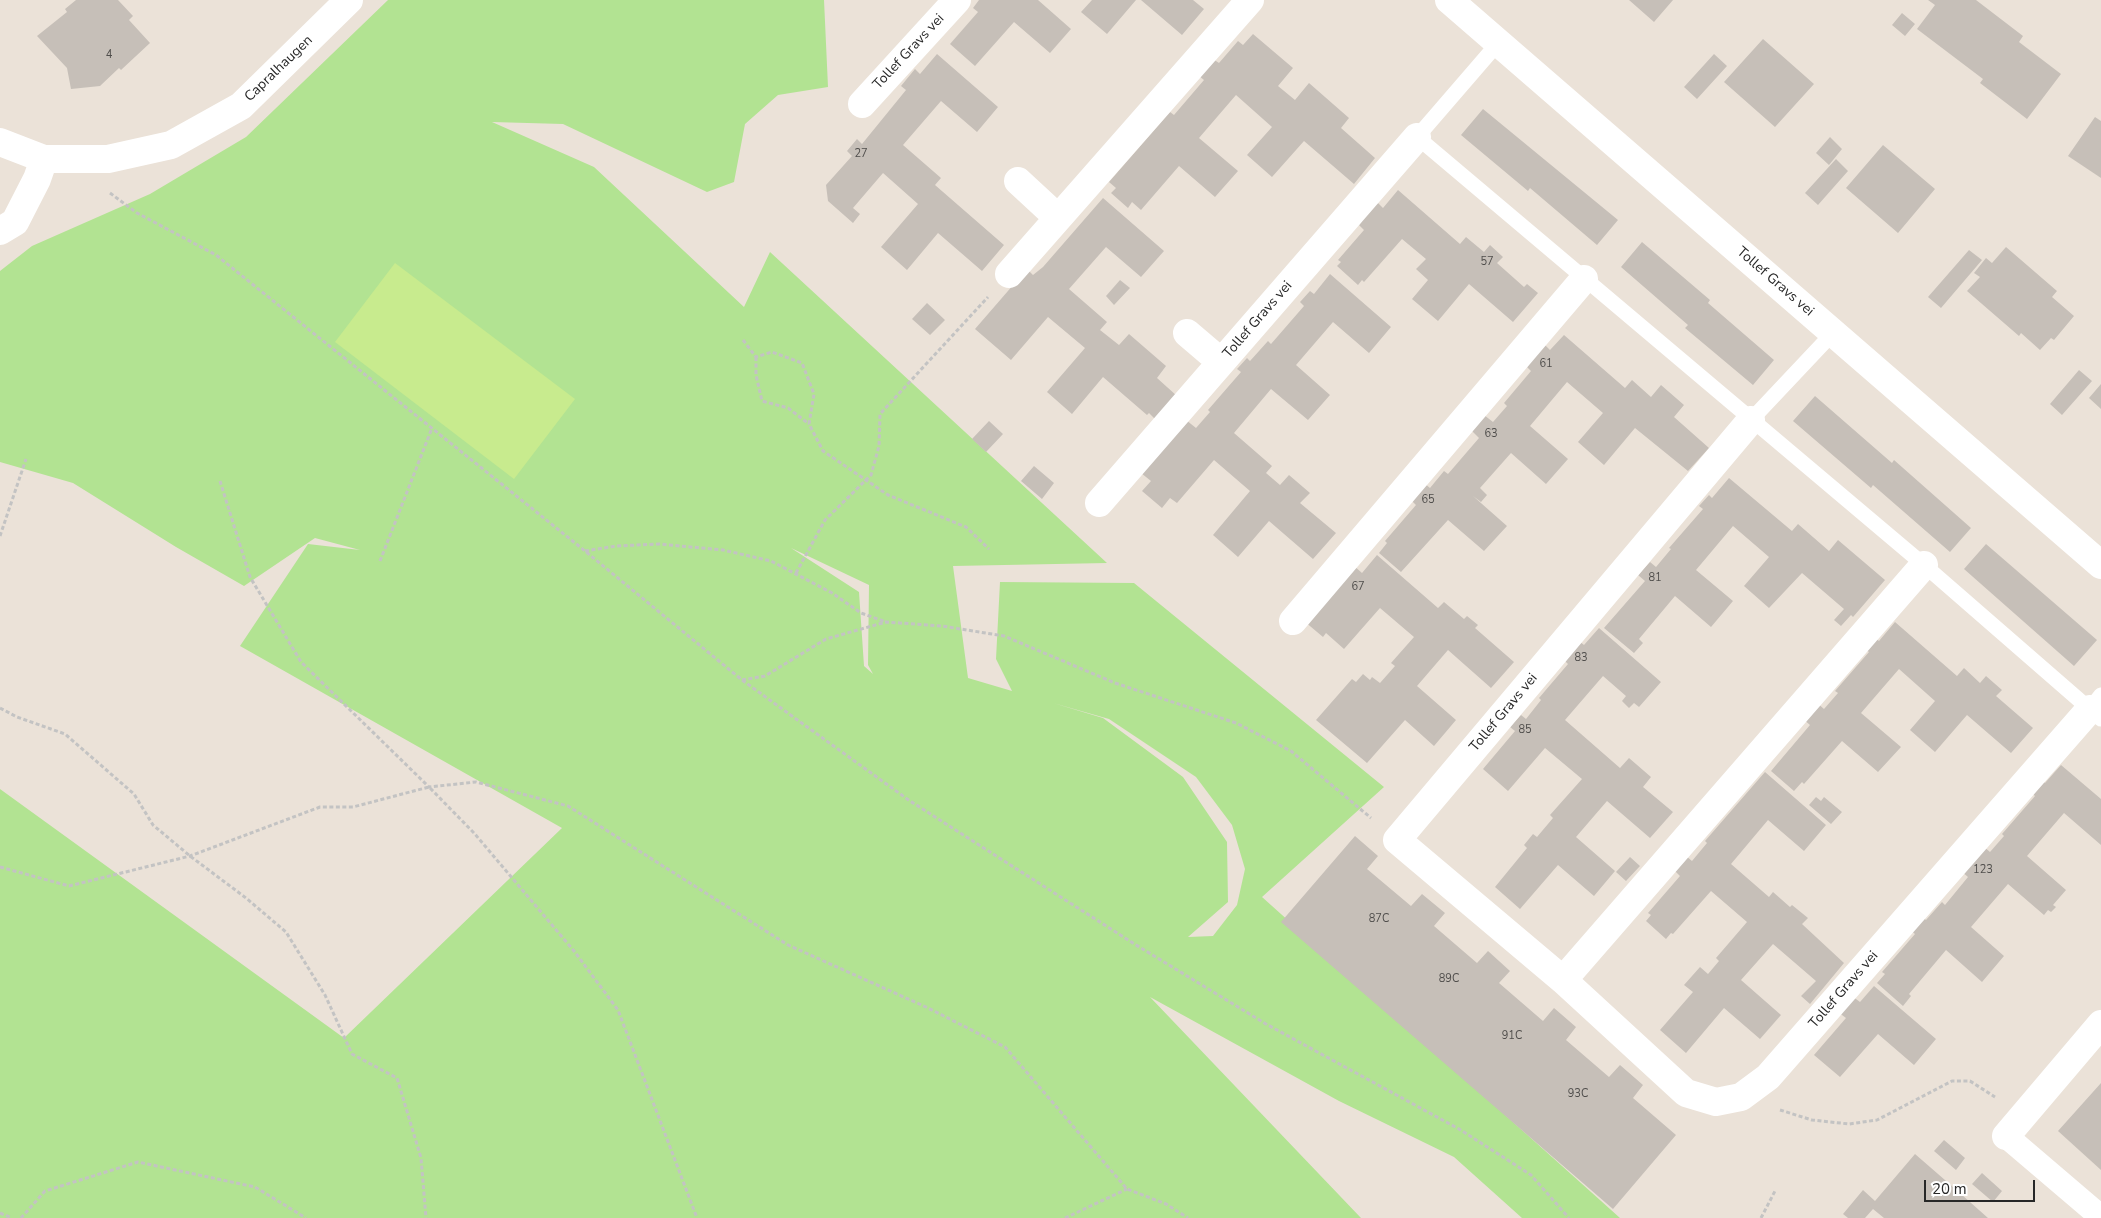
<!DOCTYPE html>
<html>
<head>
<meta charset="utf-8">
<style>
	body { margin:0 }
	#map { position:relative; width:2101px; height:1218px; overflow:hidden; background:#ebe2d8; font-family:"Nunito Sans",sans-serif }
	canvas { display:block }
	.scale { position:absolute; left:1924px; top:1180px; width:111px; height:22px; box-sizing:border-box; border:2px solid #272727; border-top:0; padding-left:6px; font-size:15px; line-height:18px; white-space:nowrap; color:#272727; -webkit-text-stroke:4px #fff; paint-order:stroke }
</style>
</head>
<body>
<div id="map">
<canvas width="2101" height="1218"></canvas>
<div class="scale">20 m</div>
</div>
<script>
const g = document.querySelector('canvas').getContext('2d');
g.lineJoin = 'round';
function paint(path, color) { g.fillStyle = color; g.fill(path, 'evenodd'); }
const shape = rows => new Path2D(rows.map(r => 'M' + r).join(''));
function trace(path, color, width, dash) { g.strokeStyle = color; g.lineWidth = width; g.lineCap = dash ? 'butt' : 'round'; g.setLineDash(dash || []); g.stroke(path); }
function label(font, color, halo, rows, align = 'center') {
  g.font = font + ' "Nunito Sans",sans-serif'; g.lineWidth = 5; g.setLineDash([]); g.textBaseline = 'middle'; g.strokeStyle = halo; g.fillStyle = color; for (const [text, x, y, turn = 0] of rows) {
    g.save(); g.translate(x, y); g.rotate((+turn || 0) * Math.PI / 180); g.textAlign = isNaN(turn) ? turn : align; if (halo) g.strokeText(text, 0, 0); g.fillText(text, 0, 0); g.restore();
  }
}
const green = shape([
	[388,0,824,0,828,87,778,95,745,124,734,182,707,192,563,124,492,122,594,167,744,307,770,252,1107,563,953,566,968,678,1012,691,996,659,1000,582,1134,583,1384,787,1262,897,1620,1218,1522,1218,1454,1157,1339,1101,1150,997,1361,1218,0,1218,0,789,344,1038,562,828,240,646,308,544,360,550,315,538,244,586,176,547,73,483,0,462,0,271,32,246,150,194,246,137],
	[791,548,869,585,868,665,873,674,864,666,859,592],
	[1053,703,1109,719,1196,777,1232,825,1245,869,1237,905,1213,936,1188,937,1228,902,1227,842,1183,777,1103,718]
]);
const pitch = shape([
	[395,263,575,399,514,479,335,342]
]);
const building = shape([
	[76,0,118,0,133,16,129,20,150,43,121,70,119,68,100,86,71,89,67,68,37,36,67,12,65,9],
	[979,0,1038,0,1071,29,1050,53,1014,22,975,66,950,44,978,12,973,8],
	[1092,0,1136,0,1107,34,1081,12],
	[1141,0,1193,0,1204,9,1182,35],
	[1629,0,1673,0,1654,22],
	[1928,0,1976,0,2023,36,2019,42,2061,74,2027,119,1980,83,1983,79,1917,29,1935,5],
	[1902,13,1915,24,1905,36,1892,25],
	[1253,34,1293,68,1278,86,1295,100,1309,83,1349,118,1341,128,1375,158,1354,184,1304,141,1272,177,1247,155,1272,127,1236,95,1199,138,1238,171,1215,197,1179,166,1141,210,1132,202,1128,208,1111,193,1116,188,1109,182,1170,112,1174,115,1204,80,1199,76,1213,59,1219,63,1238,41,1243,45],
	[1763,39,1814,84,1775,127,1724,82],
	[937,54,998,107,977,132,941,101,903,145,941,178,935,185,1004,245,982,271,938,233,907,270,881,247,918,204,883,173,853,208,860,214,853,223,828,201,826,185,852,156,847,151,857,139,862,144,906,90,901,86,915,69,920,74],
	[1714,54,1727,66,1697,99,1684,87],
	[1483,109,1618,220,1597,245,1530,188,1528,191,1461,135],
	[2095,117,2101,121,2101,178,2068,156],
	[1830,137,1842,149,1829,165,1816,153],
	[1883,145,1935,189,1898,233,1846,188],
	[1836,159,1848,171,1818,205,1805,193],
	[1398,190,1460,244,1466,237,1484,252,1490,245,1503,257,1497,263,1524,287,1527,284,1538,293,1513,322,1469,284,1438,321,1412,299,1428,280,1416,269,1426,259,1402,239,1364,282,1362,280,1358,285,1337,266,1341,262,1338,260,1364,230,1359,225,1362,221,1361,220,1377,202,1383,208],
	[1103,198,1164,251,1141,277,1106,247,1069,289,1107,322,1100,330,1119,345,1129,334,1166,366,1157,378,1177,396,1156,420,1149,413,1147,415,1103,377,1072,414,1047,392,1085,348,1048,317,1011,360,975,329,1027,269,1033,275,1043,267],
	[1642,242,1710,300,1708,303,1774,360,1753,385,1685,328,1688,325,1621,267],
	[2006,247,2057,291,2052,297,2074,316,2054,340,2051,338,2040,350,2021,333,2019,336,1967,291,1980,277,1974,273,1986,258,1992,263],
	[1969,250,1982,260,1941,308,1928,297],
	[1330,274,1391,327,1369,353,1333,322,1296,365,1330,395,1308,420,1271,389,1234,433,1272,466,1266,473,1280,485,1289,475,1310,493,1300,503,1336,533,1313,559,1269,521,1238,557,1213,535,1250,491,1214,460,1177,503,1170,498,1162,508,1142,491,1151,481,1141,473,1186,420,1196,428,1210,412,1208,410,1241,372,1237,369,1247,358,1250,361,1268,341,1271,344,1304,306,1300,302,1310,291,1314,294],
	[1120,280,1130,288,1114,305,1106,296],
	[927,303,945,320,930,335,912,319],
	[1564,335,1625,388,1632,380,1651,397,1661,385,1684,405,1674,417,1709,448,1688,471,1635,428,1604,465,1578,442,1603,413,1567,382,1530,426,1568,459,1546,484,1511,453,1480,488,1487,495,1481,502,1473,496,1507,526,1484,551,1448,520,1401,572,1379,553,1387,543,1385,541,1416,505,1410,499,1424,483,1430,488,1444,471,1448,474,1479,438,1471,430,1484,415,1493,422,1507,406,1504,403,1531,371,1526,366,1545,345,1550,350],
	[2079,370,2092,381,2062,415,2050,404],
	[2101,384,2101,409,2089,398],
	[1815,396,1892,463,1894,460,1971,528,1950,552,1873,485,1871,488,1793,421],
	[989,421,1003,434,986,452,972,439],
	[1034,466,1054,483,1042,499,1021,481],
	[1729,478,1792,531,1798,524,1829,551,1838,540,1885,580,1853,617,1851,615,1841,626,1834,620,1844,609,1802,573,1769,608,1744,586,1769,557,1733,526,1696,570,1733,601,1711,627,1675,596,1639,639,1643,643,1634,653,1604,628,1645,581,1638,575,1650,562,1656,567,1671,549,1669,548,1703,509,1699,506,1709,495,1712,498],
	[1986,544,2097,640,2074,666,1964,569],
	[1377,555,1438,608,1444,602,1464,619,1467,616,1478,625,1475,628,1514,662,1491,688,1448,650,1417,686,1456,720,1434,746,1405,720,1367,763,1316,720,1352,679,1356,682,1363,674,1370,680,1372,677,1380,683,1395,666,1391,663,1414,637,1380,608,1344,649,1326,633,1323,637,1304,621,1353,565,1362,573],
	[1895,622,1957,676,1964,668,1980,683,1986,676,2002,690,1996,696,2033,728,2011,753,1967,715,1935,752,1910,730,1935,701,1899,669,1861,713,1901,747,1878,772,1842,741,1804,784,1802,782,1794,791,1771,771,1810,725,1802,718,1816,702,1824,709,1838,693,1835,691,1869,652,1865,649,1875,638,1879,641],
	[1599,628,1661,682,1639,707,1634,703,1629,708,1622,701,1626,696,1603,676,1565,720,1620,768,1629,758,1651,777,1643,787,1673,812,1650,838,1607,801,1576,837,1615,871,1594,896,1558,865,1520,909,1495,887,1527,848,1524,845,1533,834,1537,837,1553,818,1550,815,1582,779,1545,748,1508,791,1483,769,1515,731,1510,727,1521,715,1526,719,1541,700,1539,698,1568,664,1563,659,1579,641,1584,645],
	[2061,765,2101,799,2101,845,2064,813,2027,856,2066,890,2053,905,2056,907,2051,912,2048,910,2044,915,2008,884,1971,927,2004,956,1982,982,1946,950,1909,994,1911,996,1903,1006,1877,983,1885,974,1882,972,1915,934,1908,928,1920,915,1926,920,1942,902,1945,905,1968,877,1961,871,1983,846,1990,852,2004,836,2002,834,2035,796,2029,790,2040,778,2045,783],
	[1765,772,1826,825,1804,851,1768,820,1731,864,1769,897,1773,892,1790,907,1792,905,1808,918,1802,924,1844,963,1810,1004,1801,996,1816,981,1773,944,1741,980,1781,1015,1760,1039,1724,1008,1686,1053,1660,1030,1693,992,1684,985,1700,967,1708,974,1719,961,1716,958,1747,922,1711,891,1673,934,1671,933,1666,939,1646,921,1651,915,1648,913,1680,876,1674,870,1686,856,1692,861,1707,843,1705,841],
	[1816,797,1821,801,1824,797,1842,812,1831,824,1809,805],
	[1355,836,1378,856,1367,869,1411,906,1422,894,1445,913,1434,926,1477,963,1488,951,1510,971,1499,983,1543,1021,1554,1008,1576,1027,1566,1040,1609,1077,1620,1065,1643,1085,1633,1098,1676,1135,1613,1209,1281,922],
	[1630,857,1640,866,1626,881,1616,872],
	[1874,986,1936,1039,1914,1065,1878,1034,1840,1077,1814,1055,1846,1018,1838,1012,1852,996,1860,1002],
	[2101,1083,2101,1170,2058,1131],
	[1944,1140,1965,1158,1956,1170,1934,1151],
	[1915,1154,1953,1187,1988,1218,1884,1218,1873,1209,1865,1218,1848,1218,1843,1214,1863,1190,1875,1201],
	[1982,1173,2002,1191,1993,1202,1972,1184]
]);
const path = shape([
	[110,193,137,213,216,255,585,551,742,680,910,801,1136,945,1266,1024,1459,1129,1531,1175,1569,1218],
	[743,340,756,357,772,352,802,363,814,394,809,424,823,451,888,495,966,527,989,549],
	[756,357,756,375,762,401,788,408,809,424],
	[220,481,250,577,301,662,429,787,476,782,568,806,788,945,926,1007,1005,1047,1127,1189,1166,1204,1188,1218],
	[0,536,26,459],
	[585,551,616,546,659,544,723,550,771,561,832,593,861,613,886,622],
	[380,561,432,428],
	[796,573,825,520,871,475,879,446,880,414,988,297],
	[742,680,765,676,826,639,886,622,942,626,1004,636,1115,683,1236,723,1291,751,1371,818],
	[0,708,17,717,65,734,134,794,153,825,190,856,246,898,286,932,325,995,352,1054,397,1078,421,1158,426,1218],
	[0,867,69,886,190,856,320,807,353,807,429,787,474,833,574,951,618,1010,697,1218],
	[1780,1110,1812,1120,1849,1124,1877,1120,1952,1081,1970,1081,1995,1097],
	[0,1213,12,1218],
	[21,1218,45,1191,138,1162,255,1187,306,1218],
	[1065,1218,1127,1189],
	[1761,1218,1775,1191]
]);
const service = shape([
	[1499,42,1417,137,1924,565,2101,719],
	[1751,420,1833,333],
	[2090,709,2101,695]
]);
const pedestrian = shape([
	[2006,1136,2101,1217]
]);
const minor = shape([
	[1449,0,2101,565],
	[862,104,957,0],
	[0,142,44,159,108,159,171,145,241,106,349,0],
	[1018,181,1058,218],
	[0,231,15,222,37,179,44,159],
	[1009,274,1250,0],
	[1187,333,1221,362],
	[1751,420,1397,840,1563,980,1686,1093,1716,1102,1741,1097,1768,1077,2090,709],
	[1099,503,1417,137],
	[1293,621,1584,279],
	[1563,980,1924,565],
	[2006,1136,2101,1024]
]);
const numberNames = [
	["4",109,55],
	["27",861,154],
	["57",1487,262],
	["61",1546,364],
	["63",1491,434],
	["65",1428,500],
	["81",1655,578],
	["67",1358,587],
	["83",1581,658],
	["85",1525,730],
	["123",1983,870],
	["87C",1379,919],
	["89C",1449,979],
	["91C",1512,1036],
	["93C",1578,1094]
];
const streetNames = [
	["Tollef Gravs vei",909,52,-47],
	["Capralhaugen",279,69,-44],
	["Tollef Gravs vei",1775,282,41],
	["Tollef Gravs vei",1258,320,-49],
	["Tollef Gravs vei",1504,713,-50],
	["Tollef Gravs vei",1844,990,-49]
];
paint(green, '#b2e392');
paint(pitch, '#c8eb8e');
paint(building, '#c6bfb8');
trace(path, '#c3c3c3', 3, [4, 2.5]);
trace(service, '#fff', 15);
trace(pedestrian, '#fff', 24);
trace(minor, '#fff', 28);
label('11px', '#4f4d4b', null, numberNames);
label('14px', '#272727', '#fff', streetNames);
</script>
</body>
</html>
